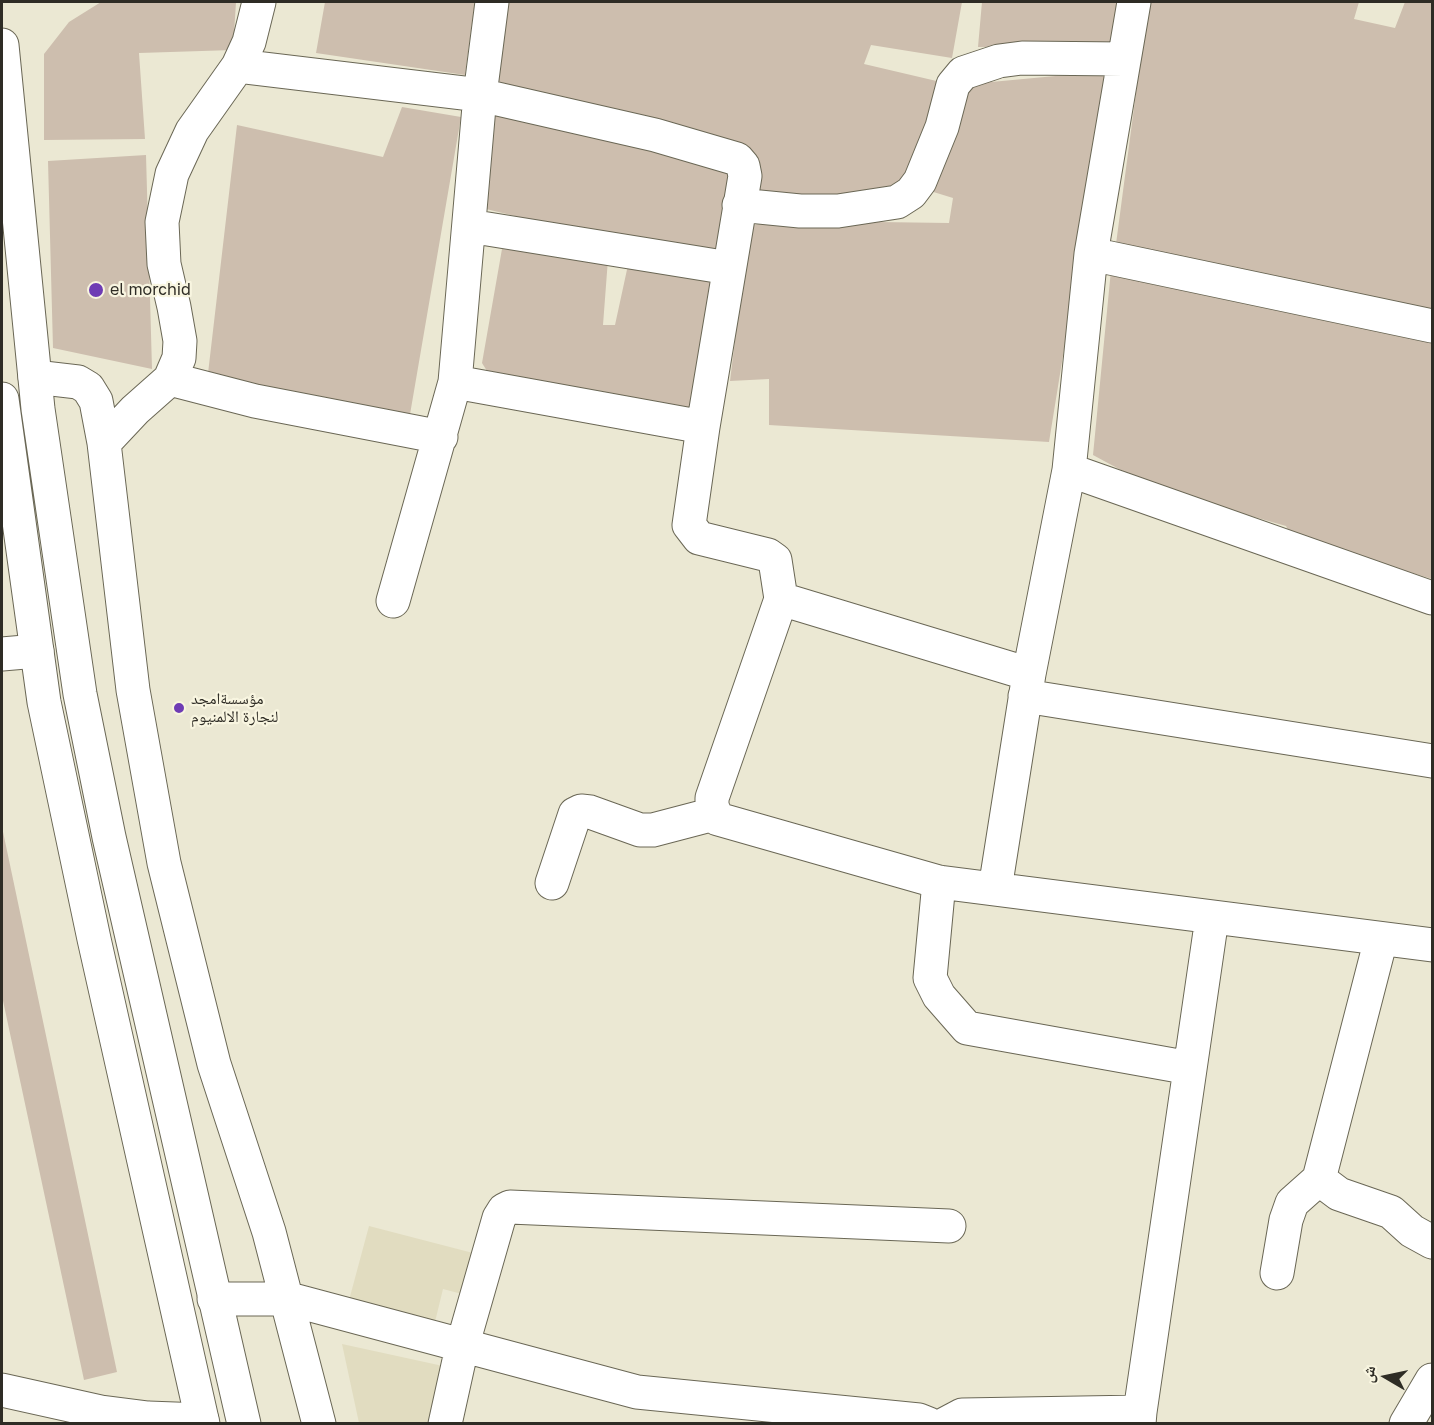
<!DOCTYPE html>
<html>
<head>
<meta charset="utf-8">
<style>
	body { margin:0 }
	#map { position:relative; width:1434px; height:1425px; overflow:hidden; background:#ebe8d3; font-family:"Golos Text","Noto Naskh Arabic",sans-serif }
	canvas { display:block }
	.frame { position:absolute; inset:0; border:3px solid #2e2c25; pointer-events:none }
	.north { position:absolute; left:1356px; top:1347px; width:60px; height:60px; -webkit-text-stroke:4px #f8f5e0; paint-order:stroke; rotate:279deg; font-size:16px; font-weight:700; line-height:24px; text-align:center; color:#2e2c25 }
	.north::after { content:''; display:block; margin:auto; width:21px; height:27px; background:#2e2c25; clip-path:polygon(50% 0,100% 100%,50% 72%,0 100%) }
</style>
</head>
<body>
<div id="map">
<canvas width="1434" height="1425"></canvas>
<div class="frame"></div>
<div class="north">ش</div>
</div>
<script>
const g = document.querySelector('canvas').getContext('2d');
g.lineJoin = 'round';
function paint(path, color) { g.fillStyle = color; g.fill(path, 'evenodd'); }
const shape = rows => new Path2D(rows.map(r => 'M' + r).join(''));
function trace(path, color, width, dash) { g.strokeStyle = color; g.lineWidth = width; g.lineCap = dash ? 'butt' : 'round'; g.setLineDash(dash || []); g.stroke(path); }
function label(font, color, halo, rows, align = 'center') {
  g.font = font + ' "Golos Text","Noto Naskh Arabic",sans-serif'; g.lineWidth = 4.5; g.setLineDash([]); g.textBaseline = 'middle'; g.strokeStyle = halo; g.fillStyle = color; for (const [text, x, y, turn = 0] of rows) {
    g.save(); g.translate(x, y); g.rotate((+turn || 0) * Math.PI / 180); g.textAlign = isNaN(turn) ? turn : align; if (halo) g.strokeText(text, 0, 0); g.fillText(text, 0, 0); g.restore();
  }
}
const built = shape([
	[369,1226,473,1253,462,1294,443,1289,434,1326,348,1304],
	[342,1344,443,1366,431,1423,359,1423]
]);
const building = shape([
	[101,2,236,2,233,50,139,53,145,139,44,140,44,54,69,22],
	[325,2,475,2,465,75,316,53],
	[496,2,962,2,952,58,871,45,864,64,945,83,900,193,809,205,745,192,755,154,484,78],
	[982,2,1121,2,1116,46,978,47],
	[1148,2,1359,2,1354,19,1395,28,1405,2,1432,2,1432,311,1116,244],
	[1109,71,1049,442,769,425,769,379,730,381,749,225,806,221,949,223,953,198,927,190,959,85],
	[402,107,461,117,408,426,207,382,237,125,383,157],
	[495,108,730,168,722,257,643,247,486,209],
	[146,155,152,369,53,348,48,161],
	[502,249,608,259,603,325,615,325,628,265,718,278,698,417,492,379,482,363],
	[1111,270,1432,338,1432,579,1291,536,1286,526,1156,489,1093,455],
	[2,827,117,1372,84,1380,2,996]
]);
const minor = shape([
	[492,2,480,95,455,382,703,427,689,525,699,538,768,555,775,560,781,599,712,798,712,807,718,819,939,882,1432,945],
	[238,66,480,95,655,135,737,159,743,166,745,176,703,427],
	[739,205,800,211,838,211,897,202,911,193,920,181,942,127,953,85,963,73,999,61,1022,58,1124,59],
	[469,226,729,268],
	[1091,254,1432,326],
	[35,377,78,382,88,388,96,401,104,443,133,690,164,863,214,1064,269,1232,319,1424],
	[170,379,255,401,441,437],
	[104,443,135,410,170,379,179,358,180,341,174,307,164,264,162,222,172,174,192,131,238,66,249,42,259,2],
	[1069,470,1432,598],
	[781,599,1029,674],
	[393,601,455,382],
	[2,654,37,651],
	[1025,696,1432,761],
	[939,882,930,978,939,996,967,1028,1190,1068],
	[552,883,575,814,581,811,590,812,640,830,653,830,714,814],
	[995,889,1029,674,1069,470,1091,254,1134,2],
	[1381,939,1319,1179,1339,1194,1391,1212,1412,1231,1432,1242],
	[1277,1273,1286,1220,1292,1203,1319,1179],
	[214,1299,289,1299,637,1392,919,1420,929,1424],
	[2,1390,101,1412,148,1418,202,1420],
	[1140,1412,1212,918],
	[445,1424,462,1347,499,1218,504,1210,510,1207,949,1226],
	[945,1424,962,1415,1140,1412,1139,1424],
	[1406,1424,1432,1380]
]);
const primary = shape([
	[2,45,38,409,80,694,109,837,244,1424],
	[2,399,44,702,94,939,203,1424]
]);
const markers = [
	[96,290,8,"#6e3cb4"],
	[179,708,6,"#6e3cb4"]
];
const poiNames = [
	["el morchid",110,290],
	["مؤسسةامجد",191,699],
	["لنجارة الالمنيوم",191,717]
];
paint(built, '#e1dcc0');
paint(building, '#cdbeae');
trace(minor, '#6a6755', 35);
trace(primary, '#6a6755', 35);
trace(minor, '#fff', 33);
trace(primary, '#fff', 33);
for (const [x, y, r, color] of markers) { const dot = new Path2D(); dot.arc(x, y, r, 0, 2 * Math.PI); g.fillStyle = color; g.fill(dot); trace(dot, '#f8f5e0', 2); }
label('16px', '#2e2c25', '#f8f5e0', poiNames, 'left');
</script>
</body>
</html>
